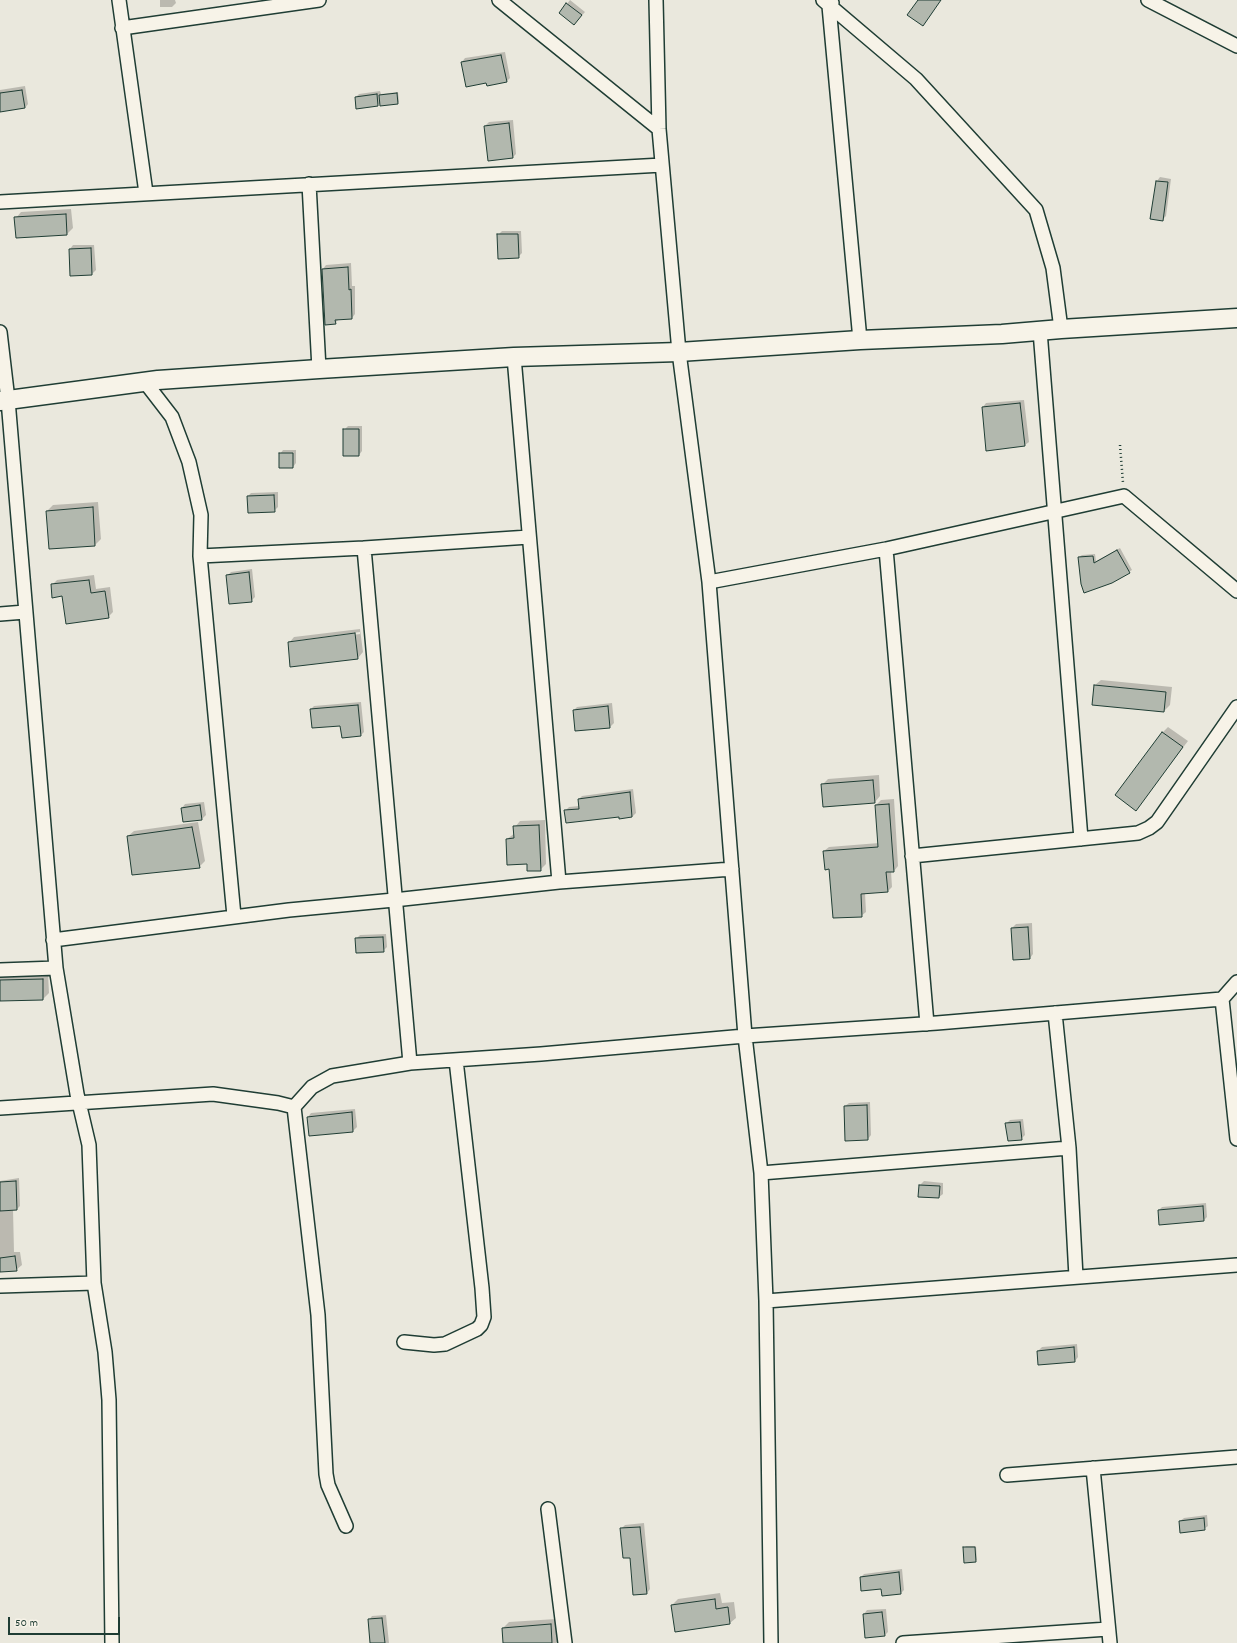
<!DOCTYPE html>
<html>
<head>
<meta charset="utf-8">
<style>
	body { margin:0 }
	#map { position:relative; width:1237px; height:1643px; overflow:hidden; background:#eae8dd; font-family:Dekko,sans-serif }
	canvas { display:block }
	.scale { position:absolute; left:8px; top:1617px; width:112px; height:18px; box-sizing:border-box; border:2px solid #1f3d34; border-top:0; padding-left:5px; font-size:12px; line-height:14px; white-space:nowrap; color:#1f3d34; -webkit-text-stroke:3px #f7f3e8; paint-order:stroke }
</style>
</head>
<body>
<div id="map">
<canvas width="1237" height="1643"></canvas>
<div class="scale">50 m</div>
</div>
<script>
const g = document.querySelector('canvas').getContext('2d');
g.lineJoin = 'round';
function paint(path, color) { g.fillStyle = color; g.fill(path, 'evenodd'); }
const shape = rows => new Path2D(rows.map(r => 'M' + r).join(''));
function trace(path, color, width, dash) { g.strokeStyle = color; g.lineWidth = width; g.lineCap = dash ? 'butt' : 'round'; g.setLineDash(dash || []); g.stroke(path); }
const shadow = shape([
	[160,0,175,0,176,3,172,7,160,7],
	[570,0,585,12,574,24,560,13],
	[505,52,510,78,506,82,462,62,465,58],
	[25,86,28,104,25,108,0,111,0,90],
	[380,91,381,94,398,92,399,102,398,103,381,102,378,105,357,108,356,97,359,94],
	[513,120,516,154,513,157,485,126,489,122],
	[1160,177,1171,179,1166,216,1162,220,1157,181],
	[71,209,73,228,67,234,16,218,21,212],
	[502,231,521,231,522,253,518,257,498,235],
	[73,245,94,245,96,270,92,274,70,249],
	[351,263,352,286,355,286,355,314,352,318,339,319,335,323,323,269,326,265],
	[1024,400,1029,442,1025,445,983,407,986,403],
	[348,426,362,426,362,451,359,455,344,430],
	[283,450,296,450,296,463,293,467,280,454],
	[278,492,278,507,274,511,248,496,251,493],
	[98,502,101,539,95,545,50,548,47,511,53,505],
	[1120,548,1132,570,1111,582,1079,557,1082,555,1095,554,1096,561],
	[252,569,255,597,251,601,227,576,231,572],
	[94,575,96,589,110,587,113,612,108,617,63,595,52,585,57,580],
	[360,629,363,652,358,658,289,643,294,637],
	[360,632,360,634,293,643,293,641],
	[1101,680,1172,687,1170,705,1164,711,1095,685],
	[361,702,364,732,361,735,311,709,314,706],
	[612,703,614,723,610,727,576,730,574,710,577,707],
	[1168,727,1188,741,1136,809,1163,732],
	[879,775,880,796,875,802,822,785,828,779],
	[633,789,636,813,632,817,620,818,620,816,565,811,569,807,579,806,579,799,582,796],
	[894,799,898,866,894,871,891,871,892,887,887,892,865,893,866,912,861,916,830,868,824,851,829,847,879,843,876,805,881,800],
	[204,802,206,815,202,819,184,821,182,808,185,804],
	[545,820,546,864,540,870,528,863,507,839,515,833,515,827,520,821],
	[198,822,205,861,199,867,128,836,134,831],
	[1032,923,1033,954,1030,958,1012,928,1016,924],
	[386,934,387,947,383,951,356,939,360,935],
	[48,973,49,993,43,999,0,1000,0,977,2,975],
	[870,1102,871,1135,868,1139,845,1106,849,1103],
	[355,1109,357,1127,353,1131,308,1117,311,1113],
	[1023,1119,1025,1135,1021,1139,1006,1124,1010,1120],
	[19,1178,20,1206,17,1209,13,1209,14,1252,20,1252,22,1265,16,1270,0,1271,0,1181],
	[924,1181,943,1183,943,1194,939,1197,920,1196,920,1185],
	[1206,1203,1207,1217,1204,1220,1159,1210,1162,1207],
	[1077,1344,1078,1357,1075,1361,1038,1351,1042,1347],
	[1207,1515,1208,1526,1204,1529,1180,1521,1184,1518],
	[644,1523,650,1589,647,1593,631,1556,621,1529,625,1525],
	[966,1546,976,1546,977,1560,975,1561,964,1548],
	[902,1569,904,1590,901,1593,882,1588,861,1577,864,1574],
	[720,1593,722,1603,734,1602,736,1618,730,1623,672,1605,678,1599],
	[886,1609,888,1632,885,1635,864,1614,867,1610],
	[386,1615,389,1643,371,1643,369,1620,372,1616],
	[556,1619,558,1641,556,1643,504,1643,503,1628,509,1622]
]);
const building = shape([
	[918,0,941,0,923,26,907,15,918,0],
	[566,3,582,15,574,25,559,13,566,3],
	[501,55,507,82,487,86,486,83,466,87,461,62,501,55],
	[22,90,25,108,0,112,0,93,22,90],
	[397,93,398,104,380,106,379,95,397,93],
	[377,94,378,106,356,109,355,97,377,94],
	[509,123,513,158,488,161,484,126,509,123],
	[1156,181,1168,182,1163,221,1150,219,1156,181],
	[66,214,67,235,16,238,14,217,66,214],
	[497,234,518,234,519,258,498,259,497,234],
	[91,248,92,275,70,276,69,249,91,248],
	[348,267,349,290,351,289,352,319,335,320,336,324,325,325,322,269,348,267],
	[1020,403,1025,446,986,451,982,407,1020,403],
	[343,429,359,429,359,456,343,456,343,429],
	[279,453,293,453,293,468,279,468,279,453],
	[274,495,275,512,248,513,247,496,274,495],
	[93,507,95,546,49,549,46,511,93,507],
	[1117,550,1130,573,1112,583,1084,593,1081,584,1078,557,1093,556,1094,563,1117,550],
	[249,572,252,602,229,604,226,575,249,572],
	[89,580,91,593,105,591,109,618,66,624,62,596,52,598,51,584,89,580],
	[355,633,358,659,290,667,288,642,355,633],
	[1094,685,1166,692,1164,712,1092,705,1094,685],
	[358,705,361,736,342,738,340,726,312,728,310,709,358,705],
	[608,706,610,728,575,731,573,710,608,706],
	[1162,732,1183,747,1136,811,1115,795,1162,732],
	[873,780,875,803,823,807,821,784,873,780],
	[630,792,632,817,619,819,619,817,566,823,564,810,579,809,578,799,630,792],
	[889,804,894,872,886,872,888,892,861,894,862,917,833,918,829,869,825,870,823,851,878,847,875,805,889,804],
	[200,805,202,820,183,822,181,808,200,805],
	[539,825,541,871,527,871,527,864,507,865,506,839,514,838,513,826,539,825],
	[192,827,200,868,132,875,127,836,192,827],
	[1028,927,1030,959,1013,960,1011,928,1028,927],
	[383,937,384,952,356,953,355,938,383,937],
	[43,979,43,1000,0,1001,0,980,43,979],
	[867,1105,868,1140,845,1141,844,1106,867,1105],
	[352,1112,353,1132,309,1136,307,1117,352,1112],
	[1020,1122,1022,1140,1008,1141,1005,1123,1020,1122],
	[16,1181,17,1210,0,1211,0,1182,16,1181],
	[919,1185,940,1186,939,1198,918,1197,919,1185],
	[1203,1206,1204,1221,1159,1225,1158,1210,1203,1206],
	[15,1256,17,1271,0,1272,0,1258,15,1256],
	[1074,1347,1075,1362,1038,1365,1037,1351,1074,1347],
	[1204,1518,1205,1530,1180,1533,1179,1521,1204,1518],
	[640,1527,647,1594,633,1595,630,1558,623,1558,620,1528,640,1527],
	[963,1547,975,1547,976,1562,964,1563,963,1547],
	[899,1572,901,1594,882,1596,881,1589,861,1591,860,1577,899,1572],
	[715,1599,716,1609,728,1607,730,1624,675,1632,671,1605,715,1599],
	[882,1612,885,1636,865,1638,863,1614,882,1612],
	[382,1618,385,1643,370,1643,368,1619,382,1618],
	[551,1624,552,1643,503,1643,502,1628,551,1624]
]);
const path = shape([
	[1120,445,1123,483]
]);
const street = shape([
	[119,0,146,193],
	[499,0,659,129],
	[656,0,659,129,679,352,709,582,745,1036,761,1173,766,1301,771,1643],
	[823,0,916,79,1036,210,1053,268,1061,329],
	[1148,0,1237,46],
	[832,3,829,6,860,340],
	[122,28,319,0],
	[309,184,319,369],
	[0,202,662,165],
	[1040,331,1081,839],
	[0,332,8,400,56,968,77,1094,89,1145,94,1283,105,1352,109,1400,112,1643],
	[514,357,559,882],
	[145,382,172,417,189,462,201,515,200,556,234,916],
	[364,548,410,1063],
	[886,549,927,1024],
	[200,556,364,548,529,537],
	[709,582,886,549,1124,496,1237,591],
	[0,614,25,612],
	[912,856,1138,833,1149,828,1157,822,1237,707],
	[53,940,289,910,394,900,559,882,732,869],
	[0,970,56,968],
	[1222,999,1237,1139],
	[1055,1013,1069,1148,1076,1277],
	[0,1108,213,1094,278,1103,294,1107],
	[761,1173,1069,1148],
	[0,1286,94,1283],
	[766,1301,1237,1265],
	[404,1342,434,1345,445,1344,477,1329,481,1325,484,1317,482,1288,456,1060],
	[1093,1468,1110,1643],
	[1007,1475,1237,1457],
	[548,1509,565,1643],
	[346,1526,328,1485,326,1474,318,1315,294,1107,312,1087,332,1076,410,1063,541,1054,745,1036,937,1023,1222,999,1237,982],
	[903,1643,1108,1629]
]);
const secondary = shape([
	[0,401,158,380,319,369,514,357,679,352,860,340,1002,334,1061,329,1237,318]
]);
paint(shadow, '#0003');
paint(building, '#b2b8ae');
trace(building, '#1f3d34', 1);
trace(street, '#1f3d34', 16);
trace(secondary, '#1f3d34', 21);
trace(path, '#1f3d34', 2.5, [1, 3]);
trace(street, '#f7f3e8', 13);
trace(secondary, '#f7f3e8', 18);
</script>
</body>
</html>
